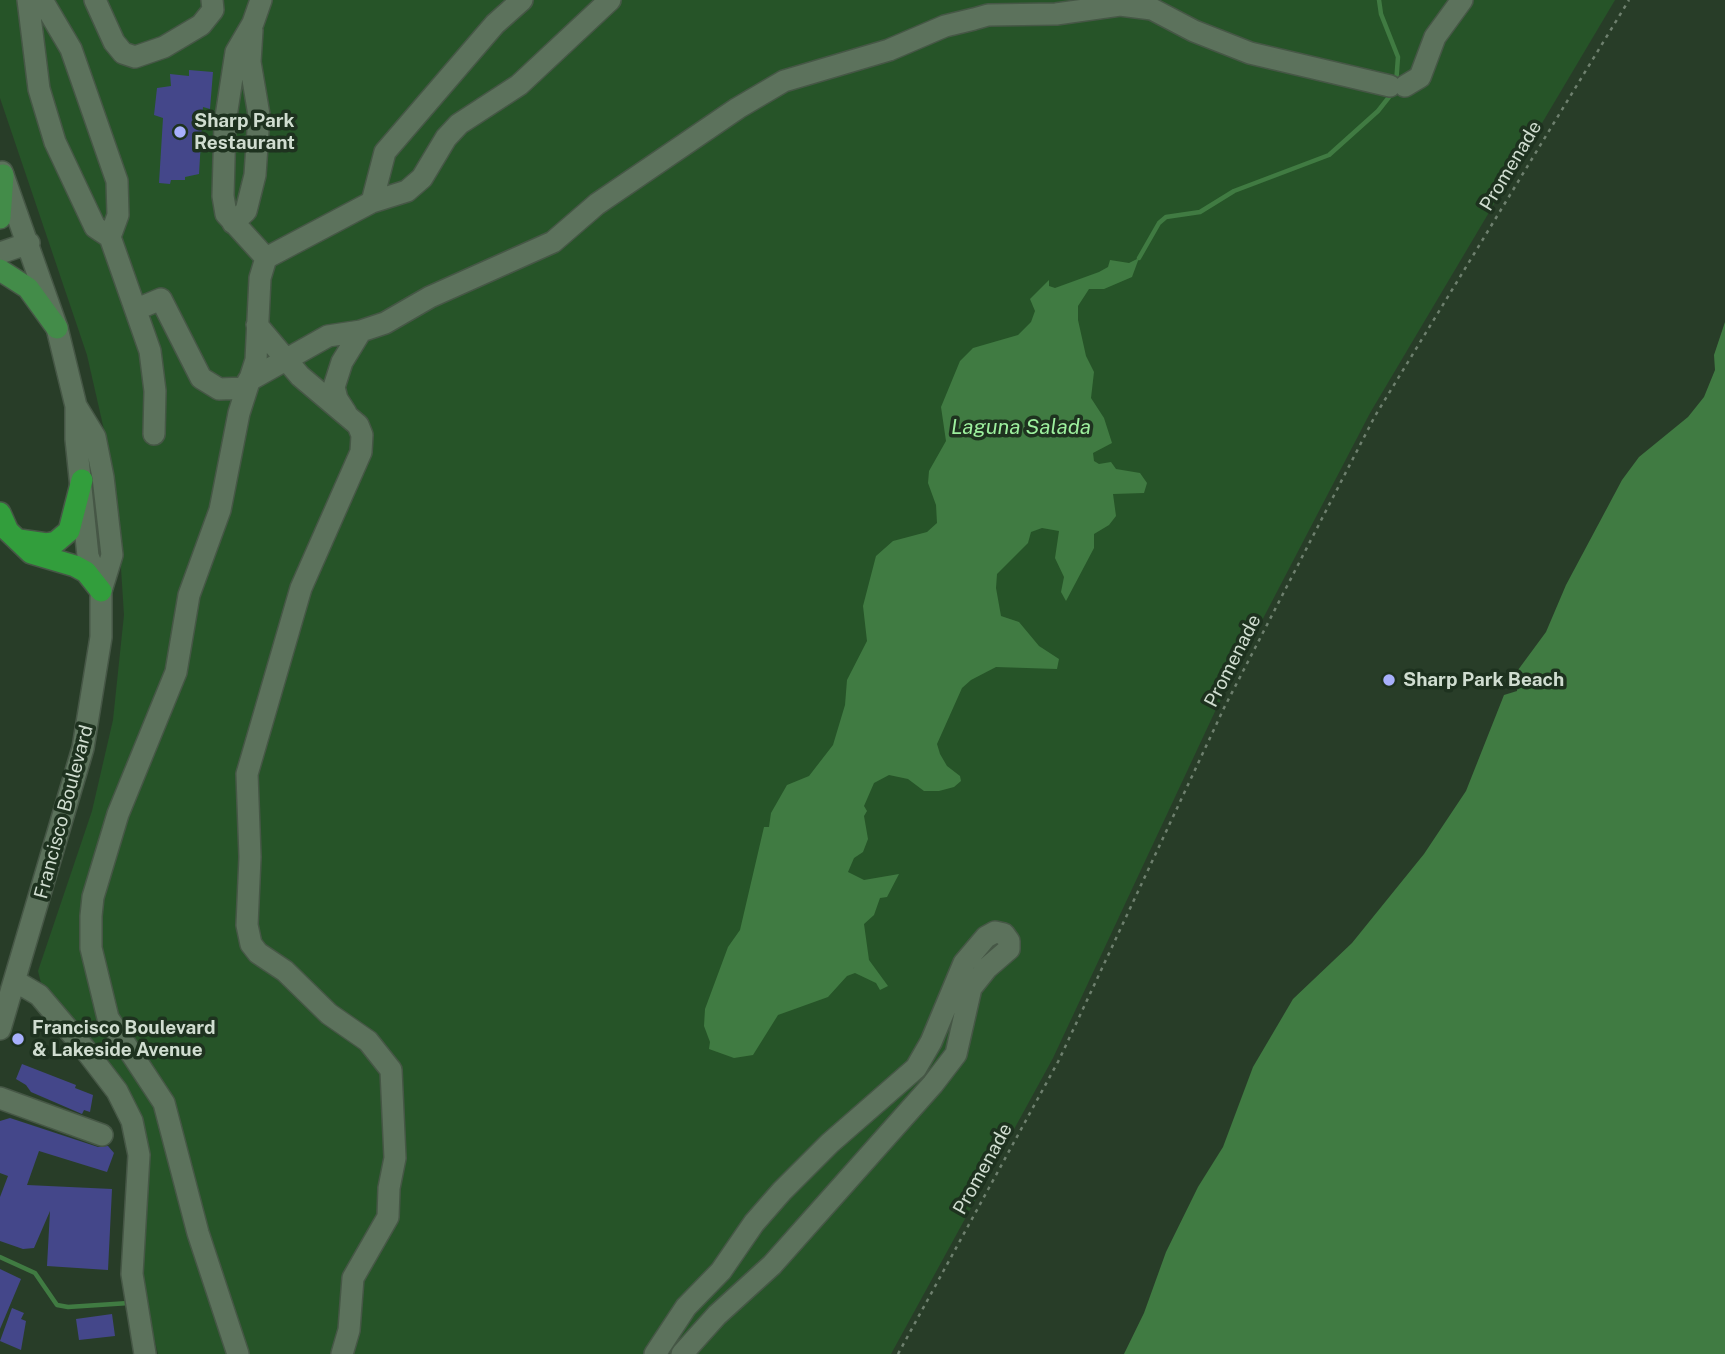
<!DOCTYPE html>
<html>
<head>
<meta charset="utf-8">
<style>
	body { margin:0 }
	canvas { display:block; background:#283d28 }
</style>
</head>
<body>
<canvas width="1725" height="1354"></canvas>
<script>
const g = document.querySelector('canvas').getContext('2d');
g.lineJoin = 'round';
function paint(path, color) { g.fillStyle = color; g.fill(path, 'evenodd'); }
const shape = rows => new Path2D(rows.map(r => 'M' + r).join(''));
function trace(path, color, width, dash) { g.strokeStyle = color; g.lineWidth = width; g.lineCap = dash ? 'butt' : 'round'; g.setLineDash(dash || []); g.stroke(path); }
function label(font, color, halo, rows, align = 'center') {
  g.font = font + ' "Public Sans",sans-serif'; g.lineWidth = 7; g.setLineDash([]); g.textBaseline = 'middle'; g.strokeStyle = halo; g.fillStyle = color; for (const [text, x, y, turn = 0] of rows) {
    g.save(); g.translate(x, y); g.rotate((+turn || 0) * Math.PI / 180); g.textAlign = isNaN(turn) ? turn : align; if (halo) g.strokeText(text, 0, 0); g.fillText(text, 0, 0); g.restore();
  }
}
const green = shape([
	[0,0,1615,0,1370,413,1218,705,1053,1058,891,1354,158,1354,138,1274,145,1154,43,991,38,971,92,811,113,720,124,615,118,521,107,443,87,355,0,98]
]);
const water = shape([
	[1139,258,1132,277,1104,289,1089,289,1078,306,1078,320,1086,356,1094,372,1091,398,1104,418,1112,443,1093,453,1094,461,1099,464,1111,462,1116,469,1140,473,1147,483,1144,493,1113,494,1116,516,1109,525,1094,534,1094,548,1066,601,1061,592,1064,577,1055,558,1059,531,1042,528,1031,532,1028,543,997,574,996,588,1001,616,1019,622,1039,646,1059,659,1057,669,996,667,971,680,962,688,937,744,940,754,947,766,960,776,961,781,954,787,939,791,924,791,908,779,889,775,874,783,864,806,867,811,864,816,868,839,863,852,854,858,848,872,864,880,899,874,887,897,880,898,874,915,864,924,869,960,888,986,880,990,876,983,855,973,847,976,828,997,778,1015,753,1055,734,1058,709,1049,710,1042,704,1026,705,1009,728,947,740,930,764,827,769,827,771,813,787,785,809,776,833,745,845,705,847,680,867,641,863,606,876,556,893,541,927,532,937,523,936,505,928,483,929,471,946,441,941,407,960,361,973,348,1018,335,1031,322,1035,311,1030,299,1049,280,1049,286,1055,288,1099,272,1108,267,1110,260,1129,263],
	[1725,322,1725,1354,1124,1354,1144,1313,1166,1252,1198,1187,1223,1147,1253,1067,1293,999,1352,943,1424,854,1466,791,1504,695,1517,691,1518,670,1546,632,1566,585,1622,480,1639,457,1688,417,1704,397,1715,370,1714,355]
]);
const stream = shape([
	[1379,0,1381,14,1398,57,1396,84],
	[1139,258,1159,223,1166,217,1200,212,1234,191,1329,155,1378,111,1393,92],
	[0,1257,35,1273,57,1305,68,1307,129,1303]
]);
const building = shape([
	[189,70,213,72,210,109,203,107,199,174,185,177,185,180,171,180,170,184,159,183,163,118,154,115,157,88,171,86,170,74,189,76],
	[22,1064,76,1085,75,1088,93,1095,90,1112,84,1110,82,1114,31,1092,26,1085,16,1079],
	[10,1118,98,1147,108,1146,114,1153,107,1172,39,1151,27,1185,112,1189,108,1270,47,1266,50,1211,34,1248,23,1249,0,1241,0,1197,8,1176,0,1173,0,1121],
	[0,1269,21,1279,0,1329],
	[12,1308,24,1313,21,1319,26,1321,21,1350,0,1341],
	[112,1314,115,1336,79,1340,76,1319]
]);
const path = shape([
	[898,1354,1059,1060,1224,708,1375,416,1629,0]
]);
const minor = shape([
	[28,0,39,89,55,142,95,227,110,237,150,351,155,391,154,434],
	[42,0,71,49,117,181,118,215,110,237],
	[95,0,114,42,123,53,135,57,164,47,201,25,213,10,212,0],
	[261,0,253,23,236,52,225,123,223,196,226,214,266,258,372,202,385,152,495,24,522,0],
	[1405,86,1420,77,1435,37,1462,0],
	[2,172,57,328,76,406,76,439,88,556,100,587],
	[372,202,407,191,422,178,446,138,459,124,519,85,610,0],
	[233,223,246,211,255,175,259,115,250,62,252,30],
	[0,253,29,243],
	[137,309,161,299,201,378,219,389,246,388],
	[257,325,300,376,358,425,362,435,361,452,301,588,247,774,250,857,247,925,251,944,258,953,285,971,329,1014,368,1041,391,1070,395,1158,389,1188,388,1217,353,1278,349,1330,342,1354],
	[248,381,328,336,361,331,385,323,430,297,553,242,597,204,738,108,784,81,889,50,945,26,974,19,988,15,1056,14,1120,5,1152,9,1194,31,1250,53,1390,86],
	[346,413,337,399,334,387,342,362,361,331],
	[15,981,39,995,84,1048,117,1091,132,1121,139,1155,132,1274,145,1354],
	[0,1029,83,748,101,637,101,591,112,555,103,477,95,437,76,406],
	[0,1098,102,1135],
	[238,1354,198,1233,164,1103,108,1018,91,948,91,916,93,897,118,814,176,672,189,595,220,510,239,413,256,360,260,278,266,258],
	[655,1354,686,1307,721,1271,754,1223,782,1191,830,1143,916,1068,931,1042,964,963,986,937,995,932,1004,934,1009,941,1009,949,987,968,971,988,956,1054,933,1084,772,1265,717,1315,682,1354]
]);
const major = shape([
	[0,218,3,175],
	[0,270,28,288,57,328]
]);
const highway = shape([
	[0,513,8,531,31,553,75,566,86,572,101,591],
	[19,540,47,544,56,542,69,531,82,480]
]);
const markers = [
	[180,132,7,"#a8b0fc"],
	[1389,680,7,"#a8b0fc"],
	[18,1039,7,"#a8b0fc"]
];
const poiNames = [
	["Sharp Park",194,121],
	["Restaurant",194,143],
	["Sharp Park Beach",1403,680],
	["Francisco Boulevard",32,1028],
	["& Lakeside Avenue",32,1050]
];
const streetNames = [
	["Promenade",1511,166,-59],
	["Promenade",1233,661,-63],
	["Francisco Boulevard",64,812,-75],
	["Promenade",983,1169,-61]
];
const waterNames = [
	["Laguna Salada",1021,428]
];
paint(green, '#265428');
paint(water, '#407b42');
trace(stream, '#407b42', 4.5);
paint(building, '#44478a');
trace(minor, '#465746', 24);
trace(major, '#465746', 24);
trace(highway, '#465746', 24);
trace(path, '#6e806e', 2.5, [3.5, 5]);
trace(minor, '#5c725c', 21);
trace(major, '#438c49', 21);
trace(highway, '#329e3c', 21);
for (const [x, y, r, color] of markers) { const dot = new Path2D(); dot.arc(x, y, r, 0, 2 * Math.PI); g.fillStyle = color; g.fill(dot); trace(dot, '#1e321f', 2.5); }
label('bold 19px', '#d0ddd0', '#1e321f', poiNames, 'left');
label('19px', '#d0ddd0', '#1e321f', streetNames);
label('italic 21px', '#9df09e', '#1e321f', waterNames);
</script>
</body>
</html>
